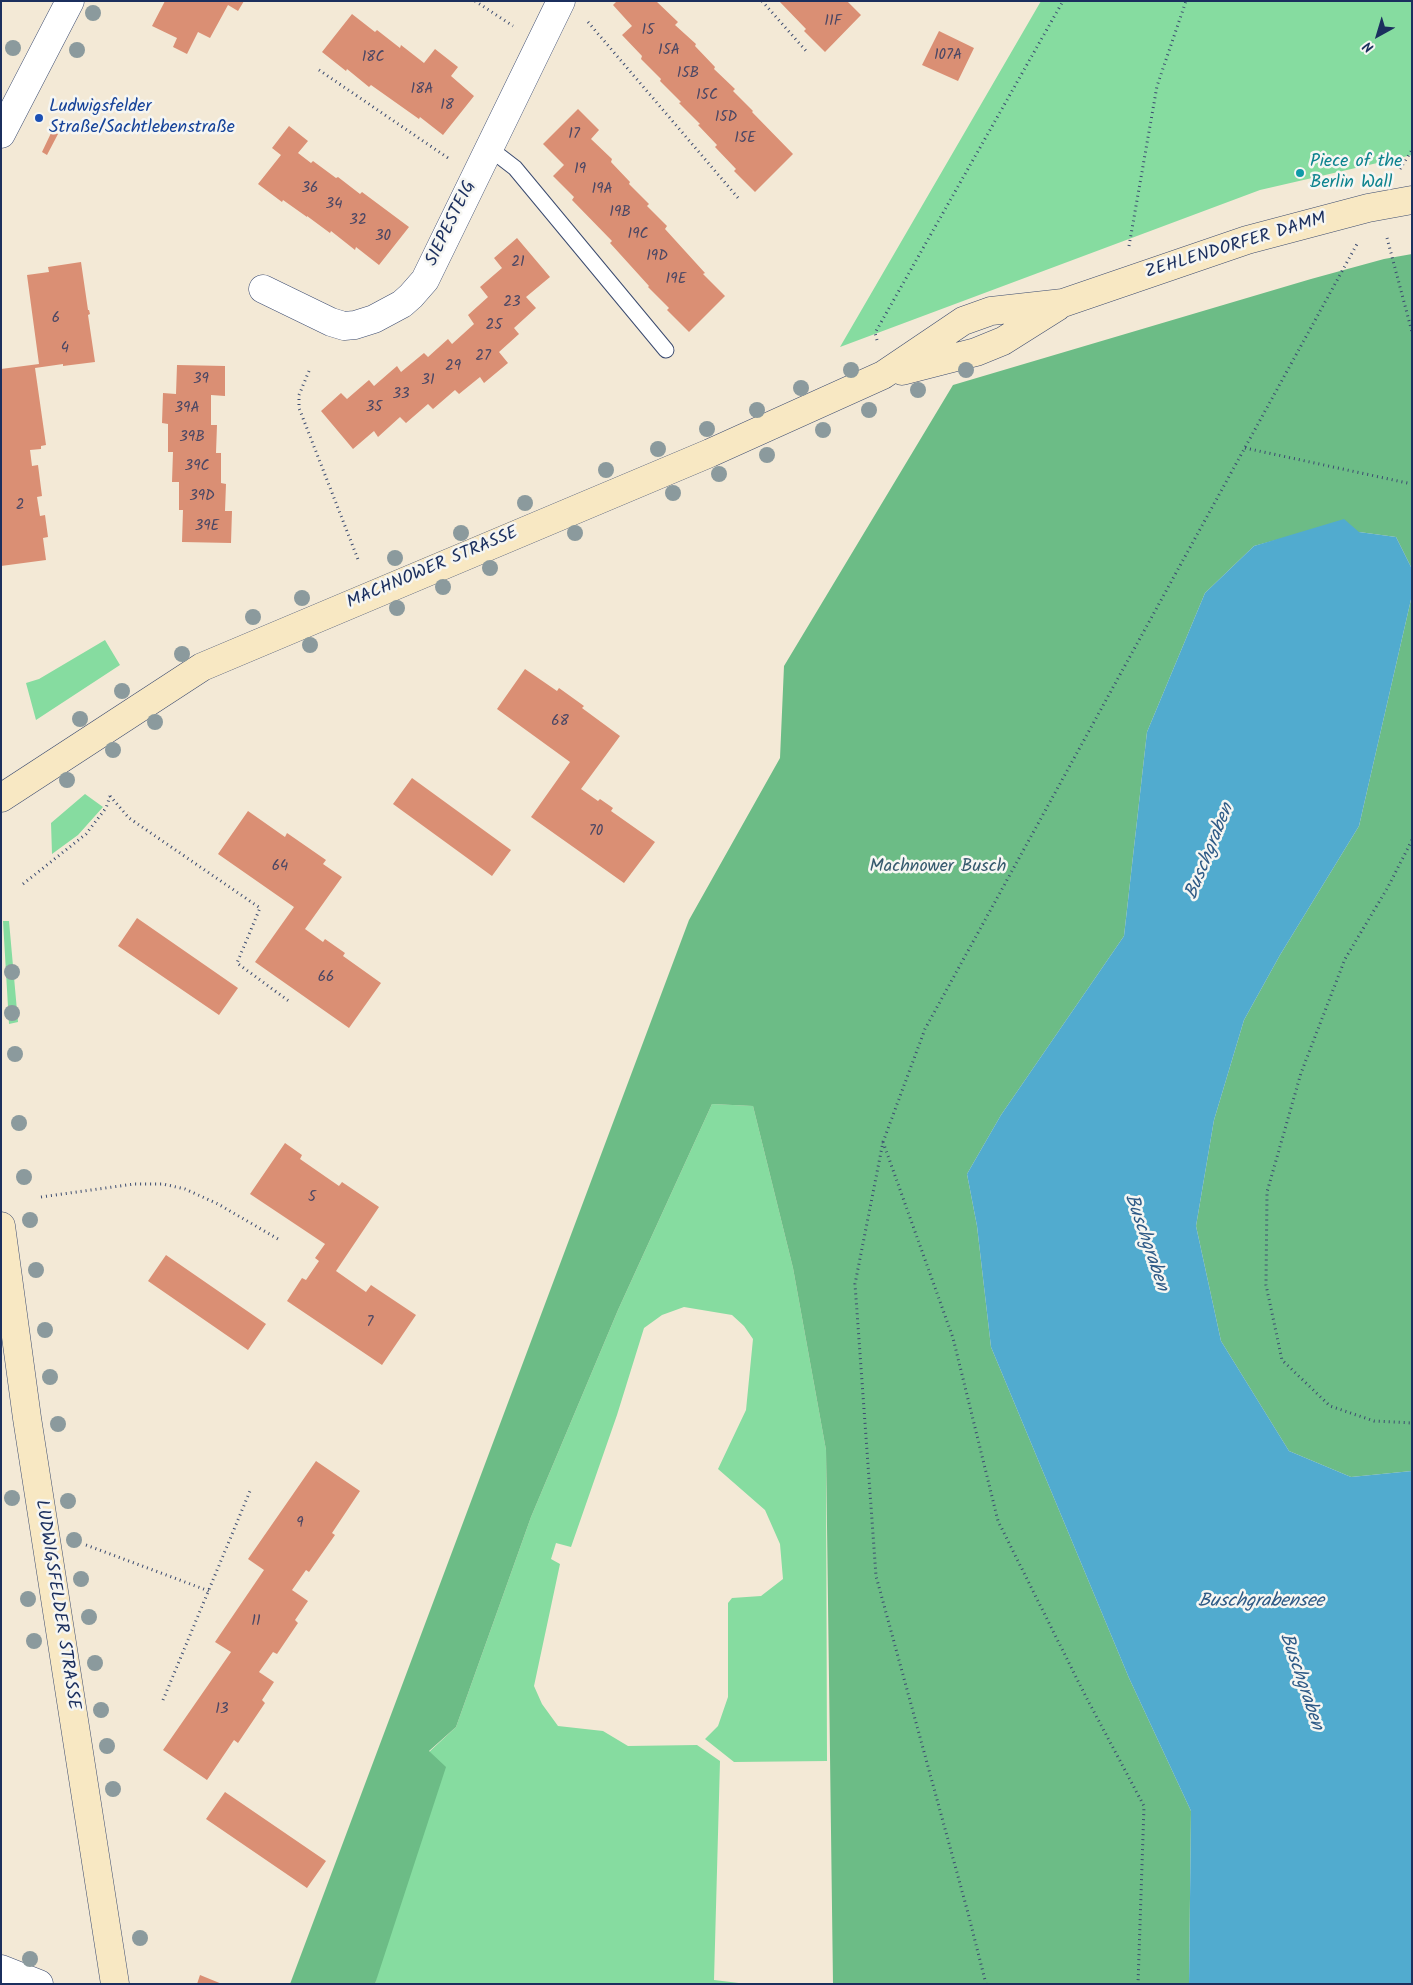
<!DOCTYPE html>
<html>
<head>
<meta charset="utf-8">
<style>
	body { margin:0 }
	#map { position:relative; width:1413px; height:1985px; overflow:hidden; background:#f3e9d6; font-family:Kalam,sans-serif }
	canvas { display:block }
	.frame { position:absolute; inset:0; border:2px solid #1b2f5e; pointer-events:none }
	.north { position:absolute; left:1353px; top:10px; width:50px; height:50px; -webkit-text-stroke:4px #f6f6f2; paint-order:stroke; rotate:219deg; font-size:14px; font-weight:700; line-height:20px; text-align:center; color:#1b2f5e }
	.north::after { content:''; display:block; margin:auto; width:18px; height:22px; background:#1b2f5e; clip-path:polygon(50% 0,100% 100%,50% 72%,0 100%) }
</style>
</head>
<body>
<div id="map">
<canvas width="1413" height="1985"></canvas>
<div class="frame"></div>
<div class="north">N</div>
</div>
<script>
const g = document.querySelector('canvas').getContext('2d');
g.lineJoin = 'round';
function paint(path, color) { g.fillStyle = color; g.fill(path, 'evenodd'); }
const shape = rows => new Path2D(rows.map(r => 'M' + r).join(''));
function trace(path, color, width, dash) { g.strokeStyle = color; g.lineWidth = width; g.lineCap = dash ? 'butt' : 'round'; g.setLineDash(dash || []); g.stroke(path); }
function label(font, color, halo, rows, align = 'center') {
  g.font = font + ' Kalam,sans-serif'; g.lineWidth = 5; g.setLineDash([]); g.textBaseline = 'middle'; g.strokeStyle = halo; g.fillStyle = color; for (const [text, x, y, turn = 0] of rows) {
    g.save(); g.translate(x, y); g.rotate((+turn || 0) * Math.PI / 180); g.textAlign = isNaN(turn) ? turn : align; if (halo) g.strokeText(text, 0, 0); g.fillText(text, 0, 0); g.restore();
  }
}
const green = shape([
	[1041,1,1412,1,1412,155,1260,190,840,347],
	[105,640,120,665,36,720,26,683,39,679],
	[85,794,103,807,78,835,52,854,51,823],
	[3,921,9,921,18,1022,9,1024],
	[712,1104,753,1106,793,1268,826,1450,827,1761,734,1762,705,1739,718,1726,728,1697,728,1603,732,1598,761,1596,783,1579,780,1544,765,1510,718,1469,746,1410,753,1339,744,1326,732,1315,684,1307,662,1315,644,1328,617,1415,571,1547,556,1543,551,1559,560,1564,534,1686,542,1704,558,1726,603,1731,628,1746,697,1745,720,1761,714,1980,747,1984,375,1984,429,1752,456,1727,531,1517,618,1310]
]);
const forest = shape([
	[1412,254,1412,569,1396,537,1359,532,1276,540,1254,546,1205,593,1147,732,1124,936,1001,1115,967,1174,977,1226,991,1347,1129,1678,1191,1811,1189,1984,833,1984,826,1450,793,1268,753,1106,712,1104,618,1310,531,1517,456,1727,429,1751,446,1767,375,1984,290,1984,689,920,780,758,784,666,953,385,1311,279,1384,259],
	[1412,595,1412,1471,1351,1477,1289,1451,1221,1341,1196,1226,1214,1120,1244,1020,1280,955,1359,826]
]);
const water = shape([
	[1344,519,1359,532,1396,537,1412,569,1412,595,1359,826,1280,955,1244,1020,1214,1120,1196,1226,1221,1341,1289,1451,1351,1477,1412,1471,1412,1984,1189,1984,1191,1811,1129,1678,991,1347,977,1226,967,1174,1001,1115,1124,936,1147,732,1205,593,1254,546]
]);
const building = shape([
	[165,1,244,1,238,11,228,5,210,38,198,32,187,54,173,47,177,38,152,26],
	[617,1,656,1,678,22,675,25,696,44,695,46,715,67,714,69,735,89,733,91,753,111,752,112,793,154,755,192,734,171,736,169,715,147,717,145,698,125,700,124,679,103,681,102,660,81,661,79,641,59,642,56,622,35,632,26,613,5],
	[779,1,847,1,861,15,825,52,804,31,806,29],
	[352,14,375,32,377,30,400,48,401,45,424,63,435,49,458,67,451,76,474,96,443,135,420,117,419,119,371,85,369,87,347,69,346,71,322,52],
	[939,31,974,48,958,81,922,65],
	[578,109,599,130,591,139,612,159,611,162,630,182,629,184,649,204,647,206,667,226,665,229,705,273,703,274,725,296,689,332,667,310,669,308,648,287,649,286,610,243,612,241,572,200,574,197,553,176,564,165,543,144],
	[289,126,308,141,298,153,311,163,313,161,336,178,338,177,360,194,362,192,409,227,379,265,356,247,355,250,331,231,330,233,307,216,307,217,283,200,282,202,258,184,281,155,272,148],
	[52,131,58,134,47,155,42,152],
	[517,238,550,277,526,297,536,308,514,328,519,334,499,352,508,363,484,383,480,377,459,394,455,390,433,409,428,404,406,423,400,417,378,437,374,431,353,449,321,411,341,393,347,399,369,380,374,386,397,366,401,372,424,353,428,357,448,339,452,344,474,324,468,315,488,297,480,287,502,268,494,258],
	[81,262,88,310,89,310,90,314,88,315,95,362,63,366,63,364,35,368,46,445,41,446,41,449,30,450,32,466,38,465,42,496,37,497,40,516,45,515,48,537,43,538,46,560,1,566,1,369,39,364,27,275,49,272,48,267],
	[177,365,225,366,225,396,211,395,211,425,217,425,216,453,221,453,221,483,226,484,225,511,232,511,231,543,182,542,183,510,179,510,179,482,172,482,173,452,168,452,168,424,162,423,163,393,176,394],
	[525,669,557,691,559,688,584,706,582,708,620,736,581,789,598,801,600,799,613,808,611,811,655,842,624,883,531,817,570,762,497,709],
	[412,778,511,850,492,876,393,804],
	[248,811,285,837,287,833,326,860,323,864,342,877,305,929,323,942,325,939,345,953,343,956,381,983,349,1028,255,962,294,907,218,854],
	[137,918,238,988,219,1015,118,946],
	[285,1143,302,1155,300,1159,339,1186,342,1182,379,1207,336,1271,366,1292,371,1285,416,1315,382,1365,287,1301,302,1278,306,1280,319,1261,315,1258,325,1244,250,1194],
	[166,1255,266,1324,248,1350,148,1281],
	[316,1461,360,1491,332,1533,335,1535,309,1572,306,1570,292,1590,308,1601,295,1620,298,1623,277,1654,273,1652,259,1672,274,1682,262,1700,265,1703,238,1743,234,1740,207,1780,163,1750,231,1652,215,1642,264,1570,248,1559],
	[225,1792,326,1861,307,1888,206,1819],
	[200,1975,222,1984,197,1984]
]);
const path = shape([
	[475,1,513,26],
	[762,1,807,52],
	[588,22,739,199],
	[319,70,448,158],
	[1400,169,1412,150],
	[1387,238,1412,332],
	[1129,246,1157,86,1186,1],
	[877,340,875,333,1063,1],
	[309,371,299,395,299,408,359,562],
	[1245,448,1412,484],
	[110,796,129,818,260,908,237,963,290,1002],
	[1412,840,1388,887,1345,959,1301,1073,1267,1192,1266,1285,1282,1360,1330,1406,1374,1421,1412,1423],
	[23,884,86,834,106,808,110,796],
	[883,1142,953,1338,998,1521,1085,1695,1144,1806,1138,1984],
	[41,1197,134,1184,163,1184,185,1189,218,1204,278,1239],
	[86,1545,209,1591],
	[163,1700,250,1491],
	[986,1984,968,1913,876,1576,855,1284,883,1142,925,1029,1357,244]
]);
const lane = shape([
	[489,148,515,168,666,350]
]);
const street = shape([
	[1,134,70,1],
	[263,289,331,322,344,326,355,325,374,319,402,304,411,296,425,280,561,1],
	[1,1969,39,1984]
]);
const secondary = shape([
	[902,371,976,352,1003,341,1057,307],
	[1,798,202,667,710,453,883,375,963,321,991,311,1063,303,1247,240,1368,208,1412,200],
	[1,1226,27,1418,115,1984]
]);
const trees = [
	[93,13],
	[13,48],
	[77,50],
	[851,370],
	[966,370],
	[801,388],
	[918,390],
	[757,410],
	[869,410],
	[707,429],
	[823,430],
	[658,449],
	[767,455],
	[606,470],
	[719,474],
	[673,493],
	[525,503],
	[461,533],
	[575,533],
	[395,558],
	[490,568],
	[443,587],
	[302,598],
	[397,608],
	[253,617],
	[310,645],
	[182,654],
	[122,691],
	[80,719],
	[155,722],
	[113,750],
	[67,780],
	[12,972],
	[12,1013],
	[15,1054],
	[19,1123],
	[24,1177],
	[30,1220],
	[36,1270],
	[45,1330],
	[50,1377],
	[58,1424],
	[12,1498],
	[68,1501],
	[74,1540],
	[81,1579],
	[28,1599],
	[89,1617],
	[34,1641],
	[95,1663],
	[101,1710],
	[107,1746],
	[113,1789],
	[140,1938],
	[30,1959]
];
const markers = [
	[39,118,5,"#1a4fb4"],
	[1300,173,5,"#0f9aa8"]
];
const numberNames = [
	["11F",833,22],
	["15",648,31],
	["15A",669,51],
	["107A",948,56],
	["18C",373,58],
	["15B",688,74],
	["18A",422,90],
	["15C",707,96],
	["18",447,106],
	["15D",726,118],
	["17",574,135],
	["15E",745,139],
	["19",580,170],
	["36",310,189],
	["19A",602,190],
	["34",334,205],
	["19B",620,213],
	["32",358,221],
	["19C",638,235],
	["30",383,237],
	["19D",657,257],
	["21",518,263],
	["19E",676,280],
	["23",512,303],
	["6",56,319],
	["25",494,326],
	["4",65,349],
	["27",483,357],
	["29",453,367],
	["39",201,380],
	["31",428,381],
	["33",401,395],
	["35",374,408],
	["39A",187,409],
	["39B",192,438],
	["39C",197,467],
	["39D",202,497],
	["2",20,506],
	["39E",207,527],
	["68",560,722],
	["70",596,832],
	["64",280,867],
	["66",326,978],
	["5",312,1198],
	["7",370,1323],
	["9",300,1524],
	["11",256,1622],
	["13",222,1710]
];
const transitNames = [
	["Ludwigsfelder",49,108],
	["Straße/Sachtlebenstraße",49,129]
];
const cultureNames = [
	["Piece of the",1310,163],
	["Berlin Wall",1310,184]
];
const streetNames = [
	["SIEPESTEIG",452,224,-64],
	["ZEHLENDORFER DAMM",1236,247,-17],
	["MACHNOWER STRASSE",433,569,-23],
	["LUDWIGSFELDER STRASSE",56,1605,81]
];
const parkNames = [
	["Machnower Busch",938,868]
];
const waterNames = [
	["Buschgraben",1211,852,-68],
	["Buschgraben",1145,1243,71],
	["Buschgrabensee",1261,1603],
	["Buschgraben",1300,1682,71]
];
paint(green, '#86dca0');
paint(forest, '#6cbc86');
paint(water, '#51abcf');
paint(building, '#da8f74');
trace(lane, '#3b4b70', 17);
trace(street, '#3b4b70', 29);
trace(secondary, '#3b4b70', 29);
trace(path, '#3b4b70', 3, [1, 4]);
trace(lane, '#fff', 15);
trace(street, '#fff', 28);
trace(secondary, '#f8e8c3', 28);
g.fillStyle = '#8b9a9d';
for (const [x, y] of trees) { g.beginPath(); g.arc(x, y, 8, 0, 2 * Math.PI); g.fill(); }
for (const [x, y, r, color] of markers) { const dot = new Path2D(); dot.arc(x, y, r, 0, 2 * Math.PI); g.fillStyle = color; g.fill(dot); trace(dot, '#f6f6f2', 2); }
label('15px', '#4b4764', null, numberNames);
label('18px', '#164399', '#f6f6f2', transitNames, 'left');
label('18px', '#0d838f', '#f6f6f2', cultureNames, 'left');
label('18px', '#1b2f5e', '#f6f6f2', streetNames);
label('18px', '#365a6e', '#f6f6f2', parkNames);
label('italic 19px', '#2e5a86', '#f6f6f2', waterNames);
</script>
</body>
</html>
